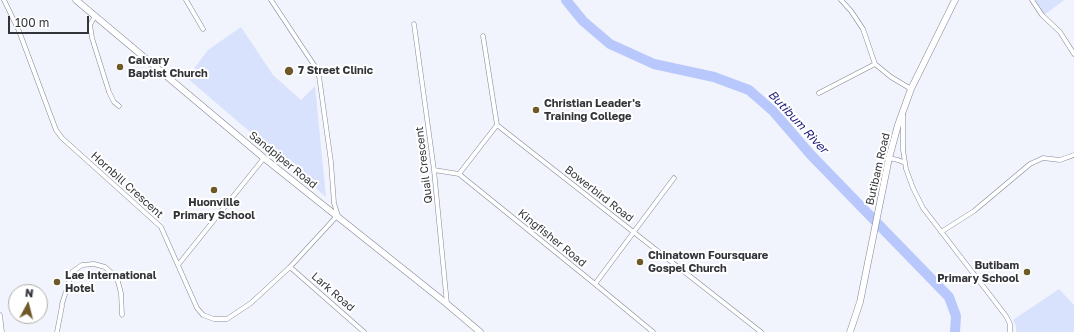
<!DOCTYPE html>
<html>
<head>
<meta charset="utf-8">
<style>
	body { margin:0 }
	#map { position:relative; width:1074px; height:332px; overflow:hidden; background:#f1f4fd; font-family:"Golos Text",sans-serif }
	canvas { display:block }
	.north { position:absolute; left:8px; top:284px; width:40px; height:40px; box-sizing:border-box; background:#fff; border:1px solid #adaeb0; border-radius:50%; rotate:7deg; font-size:11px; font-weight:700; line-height:16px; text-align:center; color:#323439 }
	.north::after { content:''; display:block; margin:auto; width:14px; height:18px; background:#6f5928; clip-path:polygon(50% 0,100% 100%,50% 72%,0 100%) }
	.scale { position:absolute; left:8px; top:16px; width:81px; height:18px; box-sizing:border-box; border:2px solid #323439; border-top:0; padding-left:5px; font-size:12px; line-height:14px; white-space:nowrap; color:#323439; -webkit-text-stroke:3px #fff; paint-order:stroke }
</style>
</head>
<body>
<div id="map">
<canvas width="1074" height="332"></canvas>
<div class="north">N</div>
<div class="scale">100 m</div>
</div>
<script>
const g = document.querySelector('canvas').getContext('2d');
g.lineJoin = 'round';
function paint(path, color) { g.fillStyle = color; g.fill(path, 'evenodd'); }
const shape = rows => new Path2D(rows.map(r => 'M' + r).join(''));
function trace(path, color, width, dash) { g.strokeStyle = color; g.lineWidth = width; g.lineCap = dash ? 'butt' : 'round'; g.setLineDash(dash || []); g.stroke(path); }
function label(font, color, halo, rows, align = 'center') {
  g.font = font + ' "Golos Text",sans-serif'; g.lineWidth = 4; g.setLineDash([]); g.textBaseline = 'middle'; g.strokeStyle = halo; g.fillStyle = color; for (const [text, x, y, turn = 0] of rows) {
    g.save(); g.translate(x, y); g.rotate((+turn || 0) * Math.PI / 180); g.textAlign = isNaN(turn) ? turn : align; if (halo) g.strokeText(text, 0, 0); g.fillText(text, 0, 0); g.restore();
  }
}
const green = shape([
	[1035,0,1064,0,1044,15],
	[241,27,273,75,301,100,315,86,326,197,187,78,208,50],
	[1059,289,1074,305,1074,332,1016,332,1016,326,1013,320]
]);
const river = shape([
	[566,0,583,21,610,44,654,64,714,77,749,90,773,111,811,155,949,297,956,316,955,332]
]);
const street = shape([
	[4,0,19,31,56,130,62,138,161,227,197,308,203,315,214,319,227,319,251,303,290,267,336,217],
	[186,0,203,29],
	[271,0,316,68,319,76,331,162,334,203,338,216],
	[841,0,851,11,863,29,875,64,891,77,911,89],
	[1032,0,1042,15,1060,32,1074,54],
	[95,16,90,25,92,38,109,92,114,102,119,106],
	[414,24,434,170,447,304],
	[483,36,497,125,761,332],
	[819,93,875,64],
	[903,114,903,150,906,169,913,188,923,208,1006,316,1010,324,1010,332],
	[889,158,898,160,905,163],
	[434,170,459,174,595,284,653,332],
	[459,174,497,125],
	[941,232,974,211,1030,164,1043,158,1060,160,1074,155],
	[178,265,264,158],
	[290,267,364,332],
	[595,284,674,178],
	[62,304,72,272,82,265,94,264,105,267,117,278,121,293,122,315],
	[0,315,2,332],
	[57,332,62,306]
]);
const secondary = shape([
	[76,0,264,158,447,304,480,332],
	[850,332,860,302,889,158,898,125,911,89,955,0]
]);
const markers = [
	[120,67,4,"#6f5928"],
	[289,71,5,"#6f5928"],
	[536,110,4,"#6f5928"],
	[214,190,4,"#6f5928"],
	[640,262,4,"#6f5928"],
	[1027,272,4,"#6f5928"],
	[57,282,4,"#6f5928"]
];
const poiNames = [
	["Calvary",128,61],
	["Baptist Church",128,74],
	["7 Street Clinic",298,71],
	["Christian Leader's",544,104],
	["Training College",544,117],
	["Huonville",214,203,"center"],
	["Primary School",214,216,"center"],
	["Chinatown Foursquare",648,256],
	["Gospel Church",648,269],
	["Butibam",1019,266,"right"],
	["Primary School",1019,279,"right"],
	["Lae International",65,276],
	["Hotel",65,289]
];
const streetNames = [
	["Sandpiper Road",283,160,39],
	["Quail Crescent",424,165,-97],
	["Butibam Road",878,169,-77],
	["Hornbill Crescent",127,185,42],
	["Bowerbird Road",599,194,38],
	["Kingfisher Road",552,238,39],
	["Lark Road",333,292,41]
];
const waterNames = [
	["Butibum River",798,122,47]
];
paint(green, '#d9e2fc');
trace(river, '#b8c8fc', 10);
trace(street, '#838794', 5);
trace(secondary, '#838794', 7);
trace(street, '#fff', 4);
trace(secondary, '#fff', 6);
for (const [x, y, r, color] of markers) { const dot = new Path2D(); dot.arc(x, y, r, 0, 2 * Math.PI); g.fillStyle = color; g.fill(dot); trace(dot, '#fff', 1.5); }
label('bold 11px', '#323439', '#fff', poiNames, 'left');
label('11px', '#323439', '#fff', streetNames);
label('italic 12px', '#191b7a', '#fff', waterNames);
</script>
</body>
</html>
